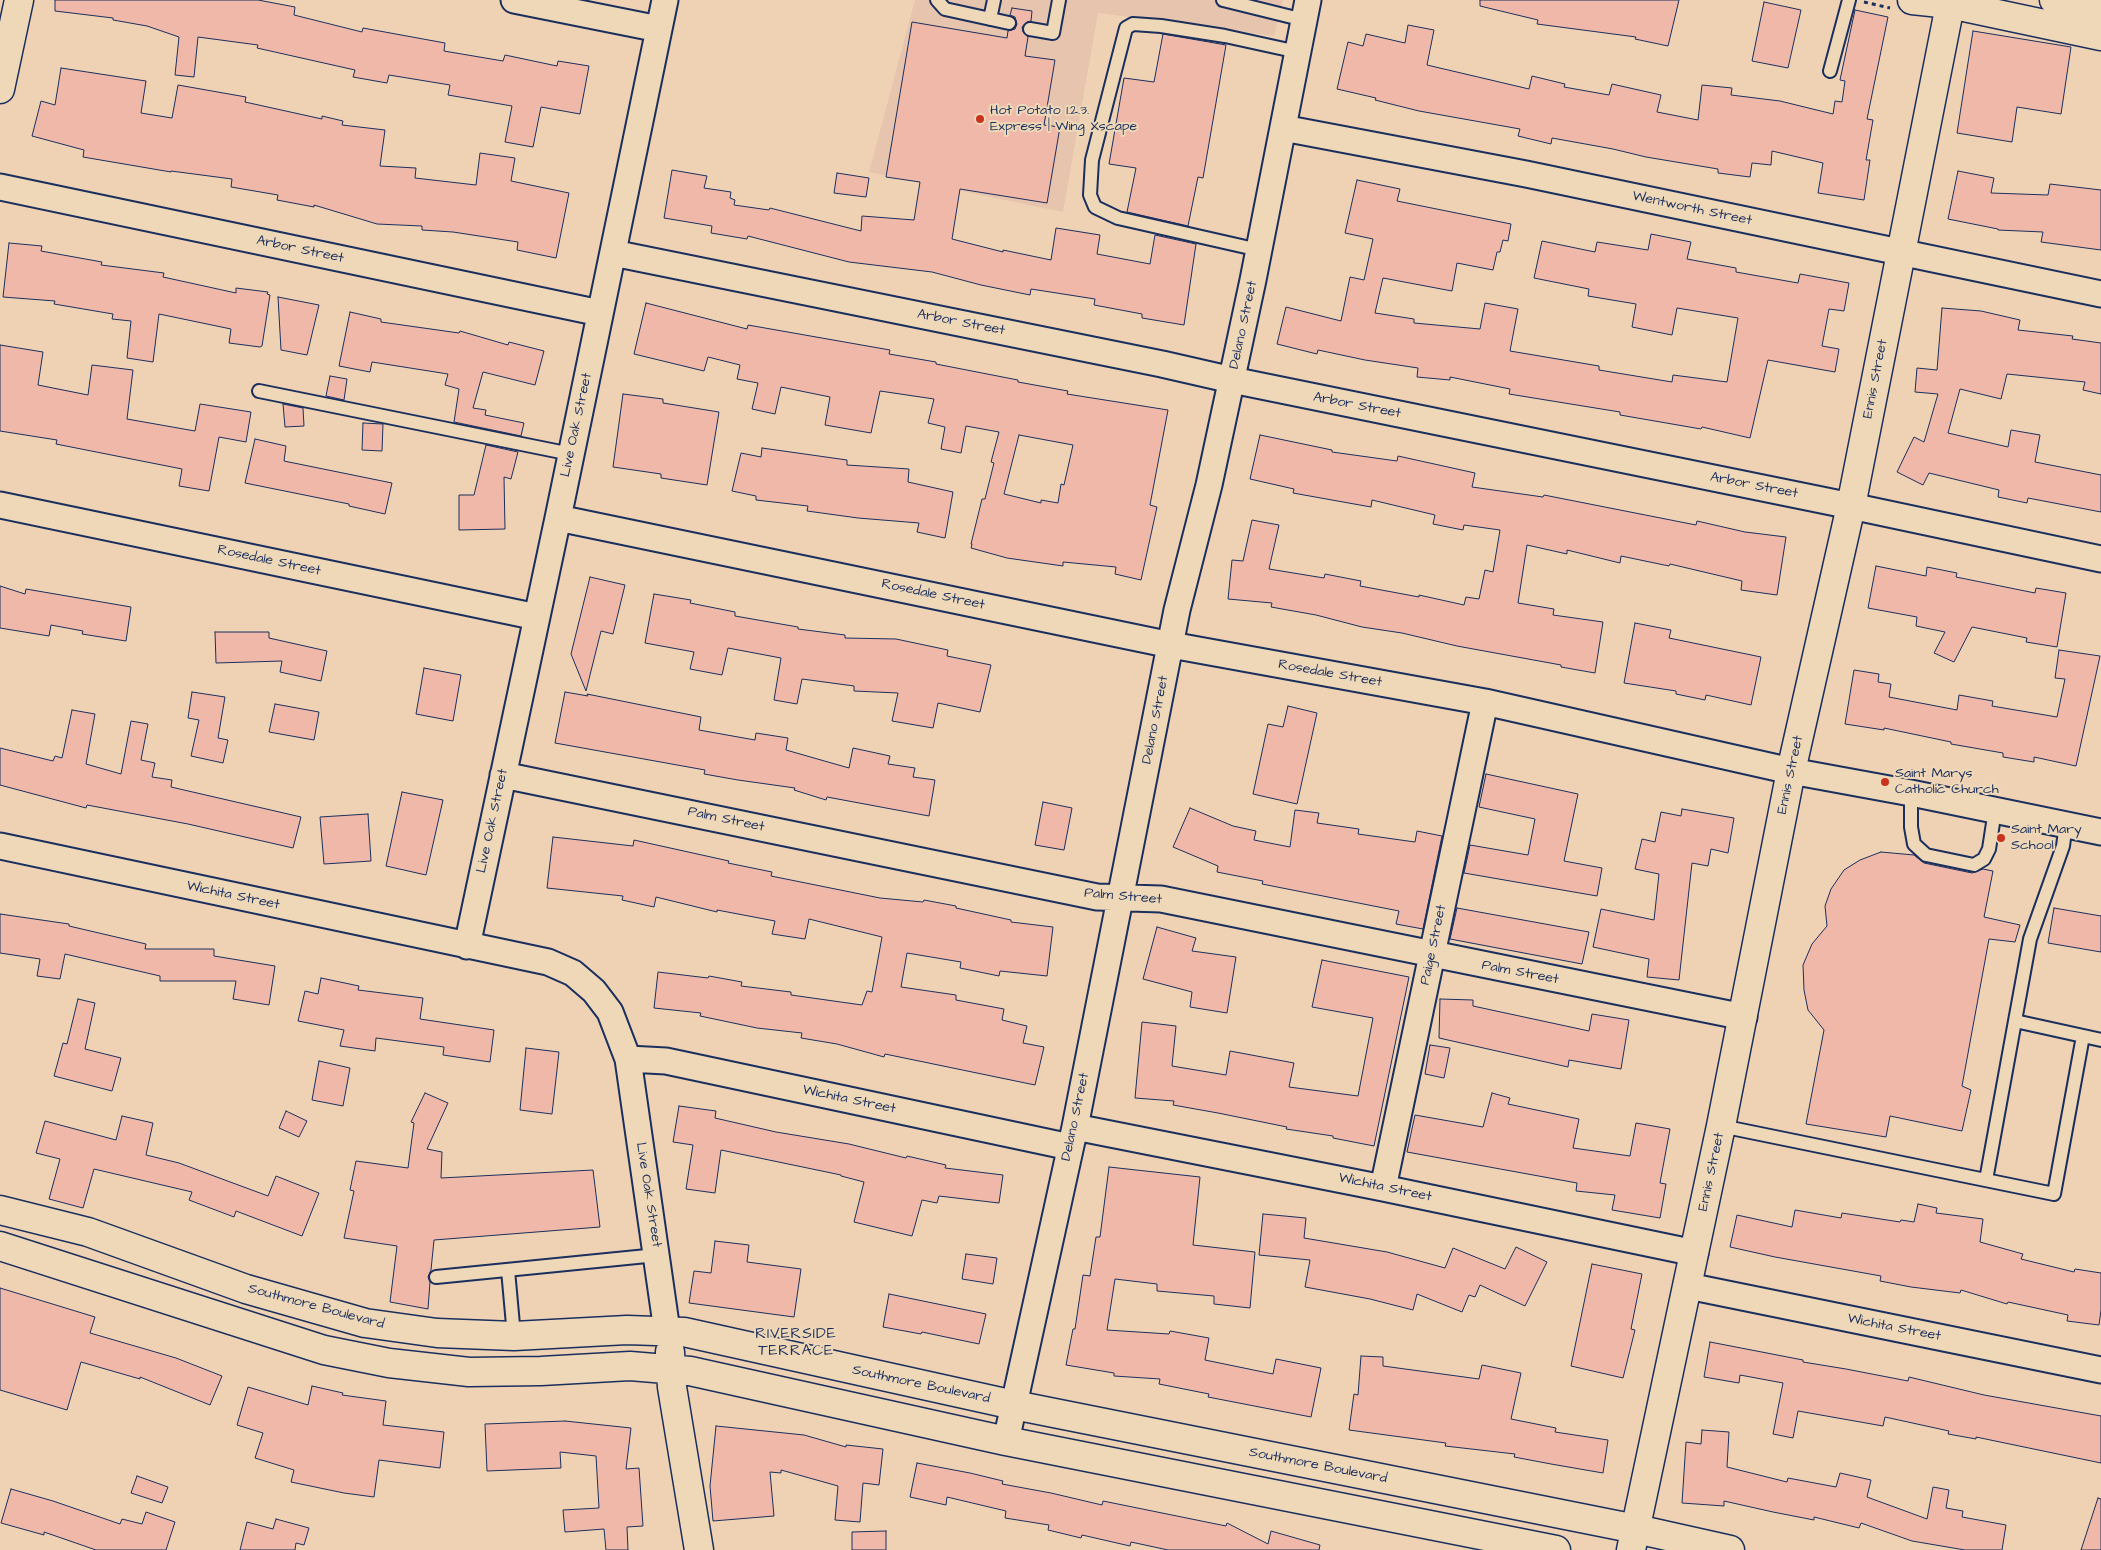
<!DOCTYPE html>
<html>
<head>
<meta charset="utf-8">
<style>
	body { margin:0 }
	canvas { display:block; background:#efd2b4 }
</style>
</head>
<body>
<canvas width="2101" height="1550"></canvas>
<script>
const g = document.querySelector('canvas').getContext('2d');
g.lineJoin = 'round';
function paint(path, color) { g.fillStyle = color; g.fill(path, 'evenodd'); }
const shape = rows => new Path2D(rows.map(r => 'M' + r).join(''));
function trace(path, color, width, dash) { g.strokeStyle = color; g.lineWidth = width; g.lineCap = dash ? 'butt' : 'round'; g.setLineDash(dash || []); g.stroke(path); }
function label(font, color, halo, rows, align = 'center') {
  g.font = font + ' "Architects Daughter",sans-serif'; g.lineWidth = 4; g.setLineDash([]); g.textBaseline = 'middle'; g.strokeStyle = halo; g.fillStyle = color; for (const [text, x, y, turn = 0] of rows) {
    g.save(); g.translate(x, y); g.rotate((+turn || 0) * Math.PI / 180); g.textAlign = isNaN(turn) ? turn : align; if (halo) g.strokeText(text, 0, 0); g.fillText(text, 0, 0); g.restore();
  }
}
const built = shape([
	[915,0,1283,0,1274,36,1098,13,1063,212,869,172]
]);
const building = shape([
	[55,0,258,0,295,7,294,15,362,32,363,28,445,43,444,51,503,61,505,55,557,66,558,61,589,66,580,114,541,107,533,147,505,142,512,106,448,95,450,85,389,75,387,83,353,77,355,70,257,48,258,45,198,37,194,77,175,75,179,37,147,26,113,20,113,18,55,11,55,0],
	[1480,0,1679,0,1668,46,1635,39,1636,37,1537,24,1538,20,1480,6,1480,0],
	[1764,2,1801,10,1788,68,1752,61,1764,2],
	[1012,8,1032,11,1031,21,1027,22,1022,27,1023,32,1028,37,1025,56,1055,60,1044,125,1060,127,1047,203,960,189,952,239,1003,252,1003,250,1051,260,1056,228,1100,235,1097,254,1150,264,1155,235,1196,244,1184,325,1142,318,1142,314,1094,305,1095,299,1031,289,1030,295,981,285,932,272,849,262,748,236,747,239,711,233,712,226,664,218,672,170,707,176,704,188,731,192,730,198,735,200,734,205,769,210,770,208,861,231,862,216,914,220,920,182,886,177,912,22,1007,38,1008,31,1015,29,1017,24,1015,17,1010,15,1012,8],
	[1855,10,1888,17,1867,119,1873,120,1866,160,1870,160,1864,200,1818,193,1823,163,1772,151,1771,165,1752,163,1750,177,1718,173,1718,169,1646,157,1613,149,1552,138,1551,144,1518,136,1520,129,1419,111,1375,100,1376,98,1337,89,1348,42,1363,46,1366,34,1405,43,1408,25,1434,30,1427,65,1529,89,1532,76,1565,84,1564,87,1609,95,1612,84,1661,95,1657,112,1698,120,1702,85,1732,88,1731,95,1780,101,1833,114,1835,101,1842,102,1845,81,1840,80,1855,10],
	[1973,31,2071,47,2061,114,2017,107,2012,142,1957,133,1973,31],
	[1163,34,1226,45,1203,178,1198,177,1188,226,1127,212,1136,168,1109,164,1124,78,1154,82,1163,34],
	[61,68,146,81,141,113,172,118,178,85,246,97,245,102,322,119,322,116,343,121,342,125,385,130,380,166,416,168,415,178,476,185,480,153,515,158,511,181,569,193,556,258,517,250,518,242,453,232,422,230,422,226,377,224,314,205,314,207,277,200,278,195,231,187,232,179,171,171,171,172,83,157,84,150,32,136,41,101,55,105,61,68],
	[1958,171,1994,178,1991,193,2048,195,2050,184,2101,190,2101,250,2041,242,2043,232,1998,230,1998,229,1948,219,1958,171],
	[837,173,869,178,866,197,834,193,837,173],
	[1357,180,1400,189,1397,201,1511,224,1508,241,1503,240,1500,252,1497,252,1493,270,1457,263,1452,291,1383,278,1375,313,1414,319,1414,323,1480,329,1485,303,1518,309,1510,351,1599,366,1599,370,1672,382,1673,375,1727,382,1738,318,1677,308,1672,335,1632,327,1636,304,1588,296,1589,289,1534,278,1542,241,1595,252,1597,242,1648,250,1651,234,1691,242,1687,259,1736,268,1736,272,1798,283,1800,274,1849,283,1844,311,1829,309,1822,346,1839,349,1835,372,1768,360,1750,438,1702,427,1701,429,1620,415,1620,412,1509,394,1510,389,1450,377,1450,380,1417,377,1418,368,1365,360,1318,350,1317,354,1277,344,1286,307,1341,321,1350,277,1364,280,1373,239,1345,233,1357,180],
	[9,243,42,246,41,251,102,262,101,265,164,273,163,277,236,293,236,288,268,292,267,294,270,295,262,346,260,347,229,343,231,329,159,314,153,362,127,358,131,321,112,319,113,314,54,304,55,301,3,297,9,243],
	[278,297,319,305,307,355,281,350,278,297],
	[646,303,747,329,748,325,890,350,889,354,936,362,936,364,1018,380,1018,382,1068,391,1067,394,1168,410,1150,505,1157,507,1141,580,1115,574,1116,567,1063,562,1063,566,1007,558,971,548,972,544,971,544,982,499,985,499,994,463,991,462,999,432,966,426,961,453,941,449,945,427,928,423,934,399,880,391,871,433,825,425,830,397,781,387,775,414,752,409,758,383,737,379,740,365,708,357,704,371,634,354,646,303],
	[1019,435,1073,445,1064,485,1061,484,1058,503,1041,500,1041,503,1004,494,1019,435],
	[1942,308,1981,311,2020,320,2018,330,2073,336,2072,339,2101,343,2101,394,2083,390,2085,382,2007,374,2001,399,1960,389,1948,433,2008,447,2011,430,2040,435,2035,462,2101,475,2101,512,2028,498,2027,503,1998,497,1999,490,1929,473,1923,485,1897,472,1914,437,1924,442,1938,394,1915,392,1917,368,1937,370,1942,308],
	[350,312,381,319,381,322,459,333,460,331,508,345,509,342,544,351,535,385,483,372,473,408,486,410,485,415,524,423,521,436,454,422,459,389,445,385,448,374,372,362,370,372,339,366,350,312],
	[0,345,43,352,38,385,88,395,92,365,133,370,127,419,195,431,200,404,251,412,246,442,219,437,209,491,179,486,182,469,56,444,57,440,0,431,0,345],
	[330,376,347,379,344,400,326,396,330,376],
	[623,394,663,399,663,403,719,412,707,485,661,478,661,474,613,467,623,394],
	[283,404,303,408,304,426,285,427,283,404],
	[363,423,383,424,382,451,362,450,363,423],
	[1260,435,1332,450,1332,452,1397,461,1398,456,1475,473,1472,487,1543,497,1544,495,1696,525,1697,521,1745,532,1786,537,1777,595,1741,590,1742,581,1670,564,1669,566,1621,556,1620,563,1567,550,1567,554,1527,545,1518,603,1554,609,1553,615,1603,622,1595,673,1561,667,1561,665,1457,646,1402,633,1362,627,1316,615,1271,607,1272,603,1228,599,1232,560,1243,561,1252,520,1279,525,1269,569,1324,578,1325,574,1361,581,1360,586,1419,597,1419,595,1464,605,1466,597,1479,599,1485,570,1493,572,1500,530,1464,525,1463,530,1433,524,1435,515,1372,500,1371,507,1293,493,1294,489,1250,479,1260,435],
	[255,439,286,446,284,461,392,483,385,514,349,506,349,504,245,483,255,439],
	[486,445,518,452,511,479,504,477,505,529,459,530,459,495,474,495,486,445],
	[762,448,847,460,847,465,909,469,908,482,953,492,945,538,917,532,919,523,858,518,807,511,808,506,756,500,756,496,732,491,741,453,761,457,762,448],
	[1876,566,1926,576,1927,567,1957,573,1956,577,2035,593,2036,588,2066,593,2057,647,2026,642,2027,638,1972,627,1954,662,1934,653,1945,632,1916,626,1917,617,1868,608,1876,566],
	[590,577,625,585,613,634,601,631,586,691,571,654,590,577],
	[0,586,25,594,26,589,131,607,126,641,82,634,83,631,51,625,49,636,0,628,0,586],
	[654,594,691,600,690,603,735,612,735,616,798,627,798,629,845,635,845,638,896,639,948,650,947,656,991,665,980,712,938,703,933,728,892,721,898,693,854,691,854,686,802,679,797,704,774,700,781,658,728,648,722,675,690,669,694,652,645,643,654,594],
	[1635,623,1671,630,1669,638,1761,657,1751,705,1706,695,1705,700,1676,694,1676,691,1624,683,1635,623],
	[215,632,269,632,269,638,327,651,321,681,280,672,282,661,216,663,215,632],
	[2059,650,2100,656,2076,766,2034,757,2034,762,2003,757,2003,753,1951,744,1951,742,1884,728,1884,730,1845,724,1854,670,1879,674,1878,682,1891,684,1889,697,1957,710,1959,695,1993,701,1992,706,2057,717,2065,679,2055,678,2059,650],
	[424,668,461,675,453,721,416,714,424,668],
	[192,692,225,697,218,738,228,740,223,763,191,756,199,720,188,718,192,692],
	[565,692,588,696,587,694,701,717,699,730,755,740,756,733,788,738,786,750,849,768,853,748,890,756,888,764,915,768,913,777,935,780,929,816,827,797,826,800,794,790,795,788,738,780,704,774,705,770,555,743,565,692],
	[275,704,319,712,314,740,269,732,275,704],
	[1288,706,1317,713,1297,804,1253,794,1268,724,1283,727,1288,706],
	[72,710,95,714,86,764,121,774,131,721,148,724,141,760,155,763,152,777,172,780,171,787,301,817,293,848,188,824,87,805,86,808,0,785,0,748,53,761,55,756,62,758,72,710],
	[1486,774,1578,794,1564,861,1602,868,1597,896,1464,873,1470,845,1528,855,1535,819,1479,807,1486,774],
	[402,792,443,800,426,875,386,866,402,792],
	[1043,802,1072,808,1064,850,1035,845,1043,802],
	[1190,808,1233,826,1256,831,1254,840,1290,847,1295,810,1319,813,1317,823,1359,829,1358,834,1415,842,1417,831,1442,836,1423,929,1396,924,1399,911,1262,884,1263,881,1217,872,1218,866,1173,847,1190,808],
	[1682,809,1734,818,1728,853,1711,849,1708,866,1692,863,1679,980,1647,977,1649,959,1593,947,1601,909,1654,920,1659,874,1635,869,1642,839,1655,842,1661,812,1681,816,1682,809],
	[368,814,371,861,324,864,320,817,368,814],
	[553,837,633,846,634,840,729,861,728,863,772,872,771,876,880,898,923,902,924,900,956,906,956,908,1011,920,1011,922,1053,927,1047,976,1000,971,999,976,960,968,961,962,907,953,901,987,956,995,956,1000,1004,1009,1002,1020,1027,1026,1023,1043,1044,1047,1035,1085,885,1054,884,1057,837,1044,801,1038,802,1033,757,1028,700,1016,701,1013,654,1008,658,972,708,978,709,976,742,982,741,986,791,992,791,995,862,1005,867,991,872,992,882,937,809,919,805,939,772,934,775,921,717,910,717,912,656,897,654,907,622,900,623,896,547,888,553,837],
	[1881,852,1914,855,1924,863,1972,873,1983,869,1993,871,1984,917,2020,925,2015,942,1989,939,1962,1086,1971,1090,1962,1131,1890,1116,1886,1137,1806,1124,1824,1030,1808,1010,1804,990,1803,965,1812,944,1827,926,1825,906,1831,889,1844,870,1860,860,1881,852],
	[1457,908,1589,932,1582,964,1450,939,1457,908],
	[2054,908,2101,916,2101,952,2048,943,2054,908],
	[0,914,69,924,69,926,146,944,145,949,214,949,214,956,275,966,269,1005,233,999,236,981,160,981,160,976,65,954,60,979,37,976,40,959,0,953,0,914],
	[1157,927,1196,938,1192,951,1236,957,1227,1013,1190,1007,1192,992,1143,979,1157,927],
	[1322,960,1409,977,1374,1146,1333,1138,1333,1136,1286,1129,1287,1127,1218,1113,1173,1105,1174,1101,1135,1098,1142,1022,1176,1026,1172,1066,1226,1075,1230,1051,1294,1063,1289,1087,1358,1096,1373,1018,1312,1007,1322,960],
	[321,978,359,986,358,990,423,998,420,1019,494,1030,490,1062,443,1055,444,1047,376,1038,375,1051,340,1046,344,1030,298,1021,305,991,318,994,321,978],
	[78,999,95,1003,85,1049,121,1058,112,1091,54,1076,63,1043,67,1044,78,999],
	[1440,999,1473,1000,1473,1006,1589,1031,1592,1014,1629,1020,1621,1069,1569,1060,1568,1067,1439,1038,1440,999],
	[1430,1045,1450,1048,1444,1078,1425,1074,1430,1045],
	[526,1048,559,1052,552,1114,520,1110,526,1048],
	[319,1061,350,1068,343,1106,312,1100,319,1061],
	[425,1093,448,1103,427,1149,442,1152,441,1178,593,1170,600,1227,434,1240,431,1270,428,1277,430,1282,428,1309,390,1302,397,1246,344,1238,354,1191,350,1190,356,1161,408,1168,414,1123,411,1122,425,1093],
	[1492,1093,1510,1098,1508,1104,1579,1119,1573,1148,1630,1156,1636,1123,1670,1129,1660,1183,1666,1184,1660,1218,1612,1210,1615,1195,1576,1191,1577,1183,1407,1152,1415,1115,1483,1127,1492,1093],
	[679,1106,716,1111,715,1118,776,1132,849,1144,906,1158,907,1156,946,1165,945,1168,1003,1175,999,1203,939,1196,937,1203,922,1200,912,1236,854,1222,864,1182,841,1176,841,1175,721,1150,715,1193,686,1189,693,1145,673,1142,679,1106],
	[286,1111,307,1121,299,1137,279,1128,286,1111],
	[122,1116,153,1123,146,1155,179,1163,268,1196,276,1176,319,1193,302,1236,236,1211,234,1217,189,1200,192,1192,94,1169,83,1208,49,1199,60,1159,36,1153,45,1121,116,1140,122,1116],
	[1109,1167,1200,1177,1193,1245,1255,1252,1250,1308,1214,1304,1214,1296,1157,1291,1157,1284,1115,1279,1107,1330,1169,1334,1170,1331,1209,1338,1205,1360,1273,1374,1276,1359,1321,1368,1311,1417,1208,1397,1209,1394,1159,1384,1160,1379,1114,1376,1114,1373,1066,1365,1073,1329,1075,1329,1083,1275,1090,1276,1096,1237,1100,1237,1109,1167],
	[1918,1204,1937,1208,1936,1213,1983,1219,1980,1242,2023,1254,2021,1259,2074,1272,2075,1269,2101,1273,2101,1310,2099,1325,2067,1321,2068,1315,2008,1302,2007,1304,1961,1290,1960,1293,1911,1287,1880,1281,1881,1276,1775,1257,1730,1247,1737,1215,1792,1227,1795,1210,1841,1218,1842,1213,1900,1222,1901,1220,1914,1222,1918,1204],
	[1263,1214,1306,1218,1304,1238,1387,1252,1445,1268,1453,1248,1505,1269,1516,1247,1547,1262,1525,1306,1480,1285,1475,1297,1469,1295,1462,1312,1417,1294,1413,1310,1370,1299,1305,1287,1310,1260,1259,1255,1263,1214],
	[715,1241,749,1245,747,1262,801,1269,794,1317,689,1303,694,1271,711,1273,715,1241],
	[966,1254,997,1258,993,1284,962,1279,966,1254],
	[1592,1264,1642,1274,1631,1329,1635,1330,1623,1378,1571,1366,1592,1264],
	[0,1288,95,1317,90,1333,176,1358,222,1376,210,1405,140,1377,140,1379,81,1362,67,1410,0,1390,0,1288],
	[889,1294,986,1314,979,1344,922,1332,921,1334,883,1327,889,1294],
	[1710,1342,1803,1360,1803,1362,1846,1369,1908,1381,1909,1377,1984,1395,2101,1416,2101,1463,1976,1437,1976,1439,1948,1434,1949,1431,1885,1417,1883,1426,1798,1411,1793,1438,1773,1434,1783,1383,1740,1375,1739,1383,1704,1377,1710,1342],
	[1361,1356,1383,1357,1383,1366,1479,1379,1482,1365,1521,1373,1511,1419,1556,1428,1555,1432,1608,1440,1603,1473,1551,1464,1514,1457,1515,1454,1445,1446,1446,1443,1349,1430,1354,1394,1358,1395,1361,1356],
	[312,1386,343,1393,342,1395,386,1401,383,1425,444,1432,440,1468,379,1460,374,1497,344,1493,291,1482,294,1470,255,1458,263,1433,237,1425,248,1387,308,1405,312,1386],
	[565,1421,631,1428,626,1469,639,1468,643,1526,627,1527,628,1550,606,1550,604,1529,565,1532,563,1510,599,1508,596,1456,560,1452,561,1468,487,1471,485,1424,565,1421],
	[716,1426,804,1435,846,1447,846,1445,883,1449,879,1485,863,1483,860,1522,835,1520,838,1486,781,1470,781,1473,770,1472,774,1516,713,1521,710,1486,716,1426],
	[1702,1430,1729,1432,1727,1467,1787,1482,1788,1478,1836,1487,1840,1473,1871,1480,1867,1497,1927,1519,1933,1487,1949,1490,1946,1508,1963,1511,1962,1517,2006,1525,2002,1550,1965,1550,1912,1541,1861,1523,1859,1528,1814,1517,1814,1520,1773,1512,1724,1501,1724,1506,1682,1503,1686,1442,1701,1444,1702,1430],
	[917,1463,970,1473,1003,1481,1002,1484,1051,1493,1102,1505,1103,1501,1226,1526,1227,1523,1268,1544,1271,1531,1320,1545,1319,1550,1168,1550,1131,1542,1130,1546,1082,1535,1081,1538,1048,1530,1049,1525,1005,1518,1006,1511,947,1497,946,1505,910,1497,917,1463],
	[137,1476,168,1487,162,1503,131,1493,137,1476],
	[11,1489,53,1501,120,1524,122,1519,142,1524,146,1512,175,1522,166,1550,96,1550,44,1532,44,1535,1,1523,11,1489],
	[2098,1498,2101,1499,2101,1550,2081,1550,2098,1498],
	[276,1519,309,1528,304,1545,296,1543,295,1550,240,1550,247,1522,273,1529,276,1519],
	[886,1531,886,1550,852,1550,852,1532,886,1531]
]);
const path = shape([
	[1864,2,1890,8]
]);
const service = shape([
	[937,0,945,9,1009,23],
	[1223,0,1304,20],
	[990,19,994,0],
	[1030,29,1053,33,1059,0],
	[1830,71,1849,0],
	[1259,250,1118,218,1095,207,1090,195,1092,160,1126,28,1133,24,1161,26,1225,36,1298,52],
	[259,391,571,454],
	[1911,793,1911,827,1914,844,1926,855,1974,865,1984,859,1989,849,1995,810],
	[2015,1021,2030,939,2063,846,2066,824],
	[1721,1126,2054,1194,2083,1036],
	[1986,1180,2015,1021,2101,1040],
	[508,1270,514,1336],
	[436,1277,657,1255]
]);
const minor = shape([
	[514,0,659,29],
	[1283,128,1526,174,2101,294],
	[0,187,600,313],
	[613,253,1162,364,1232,380,1851,506,2101,559],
	[0,505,537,617],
	[558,518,1171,645,1485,702,1791,771,1911,793,2101,832],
	[503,775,1097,897,1161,899,1744,1017],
	[0,846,548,962,573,973,594,991,610,1012,628,1059,667,1331],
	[467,946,558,518,665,0],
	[628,1059,666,1061,1070,1147],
	[1075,1127,1383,1188,1695,1253],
	[1383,1188,1485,702],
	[1688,1286,2101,1370],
	[1006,1441,1075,1127,1177,610,1209,485,1253,280,1308,0]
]);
const tertiary = shape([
	[0,1210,88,1232,246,1289,365,1323,437,1333,514,1336,627,1330,684,1332,1014,1405,1636,1529,1730,1550],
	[0,1246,324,1350,389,1363,469,1372,541,1371,630,1366,690,1371,1006,1441,1556,1550],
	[670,1352,672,1387,699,1550],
	[1631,1550,1721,1126,1791,771,1851,506,1951,0]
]);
const secondary = shape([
	[1912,0,1950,4,2101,36],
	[2054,0,2101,10],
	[0,89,19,0]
]);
const markers = [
	[980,119,5,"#c8321e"],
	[1885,782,5,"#c8321e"],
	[2001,838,5,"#c8321e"]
];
const poiNames = [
	["Hot Potato 1.2.3.",990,111],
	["Express | Wing Xscape",990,127],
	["Saint Marys",1895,774],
	["Catholic Church",1895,790],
	["Saint Mary",2011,830],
	["School",2011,846]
];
const streetNames = [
	["Wentworth Street",1692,209,12],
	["Arbor Street",300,250,12],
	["Arbor Street",961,323,11],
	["Delano Street",1244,325,-78],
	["Ennis Street",1876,379,-79],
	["Arbor Street",1357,406,11],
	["Live Oak Street",577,425,-78],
	["Arbor Street",1754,486,11],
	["Rosedale Street",269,561,12],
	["Rosedale Street",933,595,12],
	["Rosedale Street",1330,674,10],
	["Delano Street",1156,720,-79],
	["Ennis Street",1791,775,-78],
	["Palm Street",726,820,12],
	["Live Oak Street",493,821,-78],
	["Wichita Street",233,896,12],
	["Palm Street",1123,897,5],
	["Paige Street",1434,945,-78],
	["Palm Street",1520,973,11],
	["Wichita Street",849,1100,12],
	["Delano Street",1076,1117,-78],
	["Ennis Street",1712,1172,-78],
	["Wichita Street",1385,1188,12],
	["Live Oak Street",648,1195,81],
	["Southmore Boulevard",316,1307,15],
	["Wichita Street",1894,1328,11],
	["Southmore Boulevard",921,1385,12],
	["Southmore Boulevard",1318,1466,11]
];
const neighbourhoodNames = [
	["RIVERSIDE",796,1335],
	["TERRACE",796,1352]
];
paint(built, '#e7c4ad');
paint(building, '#efb8a8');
trace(building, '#1b2f5e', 1);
trace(service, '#1b2f5e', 16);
trace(minor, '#1b2f5e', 29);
trace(tertiary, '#1b2f5e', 31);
trace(secondary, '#1b2f5e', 31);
trace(path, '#1b2f5e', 3, [4, 4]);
trace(service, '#eed8b7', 12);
trace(minor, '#eed8b7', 25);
trace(tertiary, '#eed8b7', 28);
trace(secondary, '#eed8b7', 28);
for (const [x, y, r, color] of markers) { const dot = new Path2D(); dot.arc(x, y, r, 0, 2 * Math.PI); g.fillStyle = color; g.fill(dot); trace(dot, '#eed8b7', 2); }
label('14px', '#1b2f5e', '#eed8b7', poiNames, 'left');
label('14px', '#1b2f5e', '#eed8b7', streetNames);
g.letterSpacing = '1px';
label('15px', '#1b2f5e', '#eed8b7', neighbourhoodNames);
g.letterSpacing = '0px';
</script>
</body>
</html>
